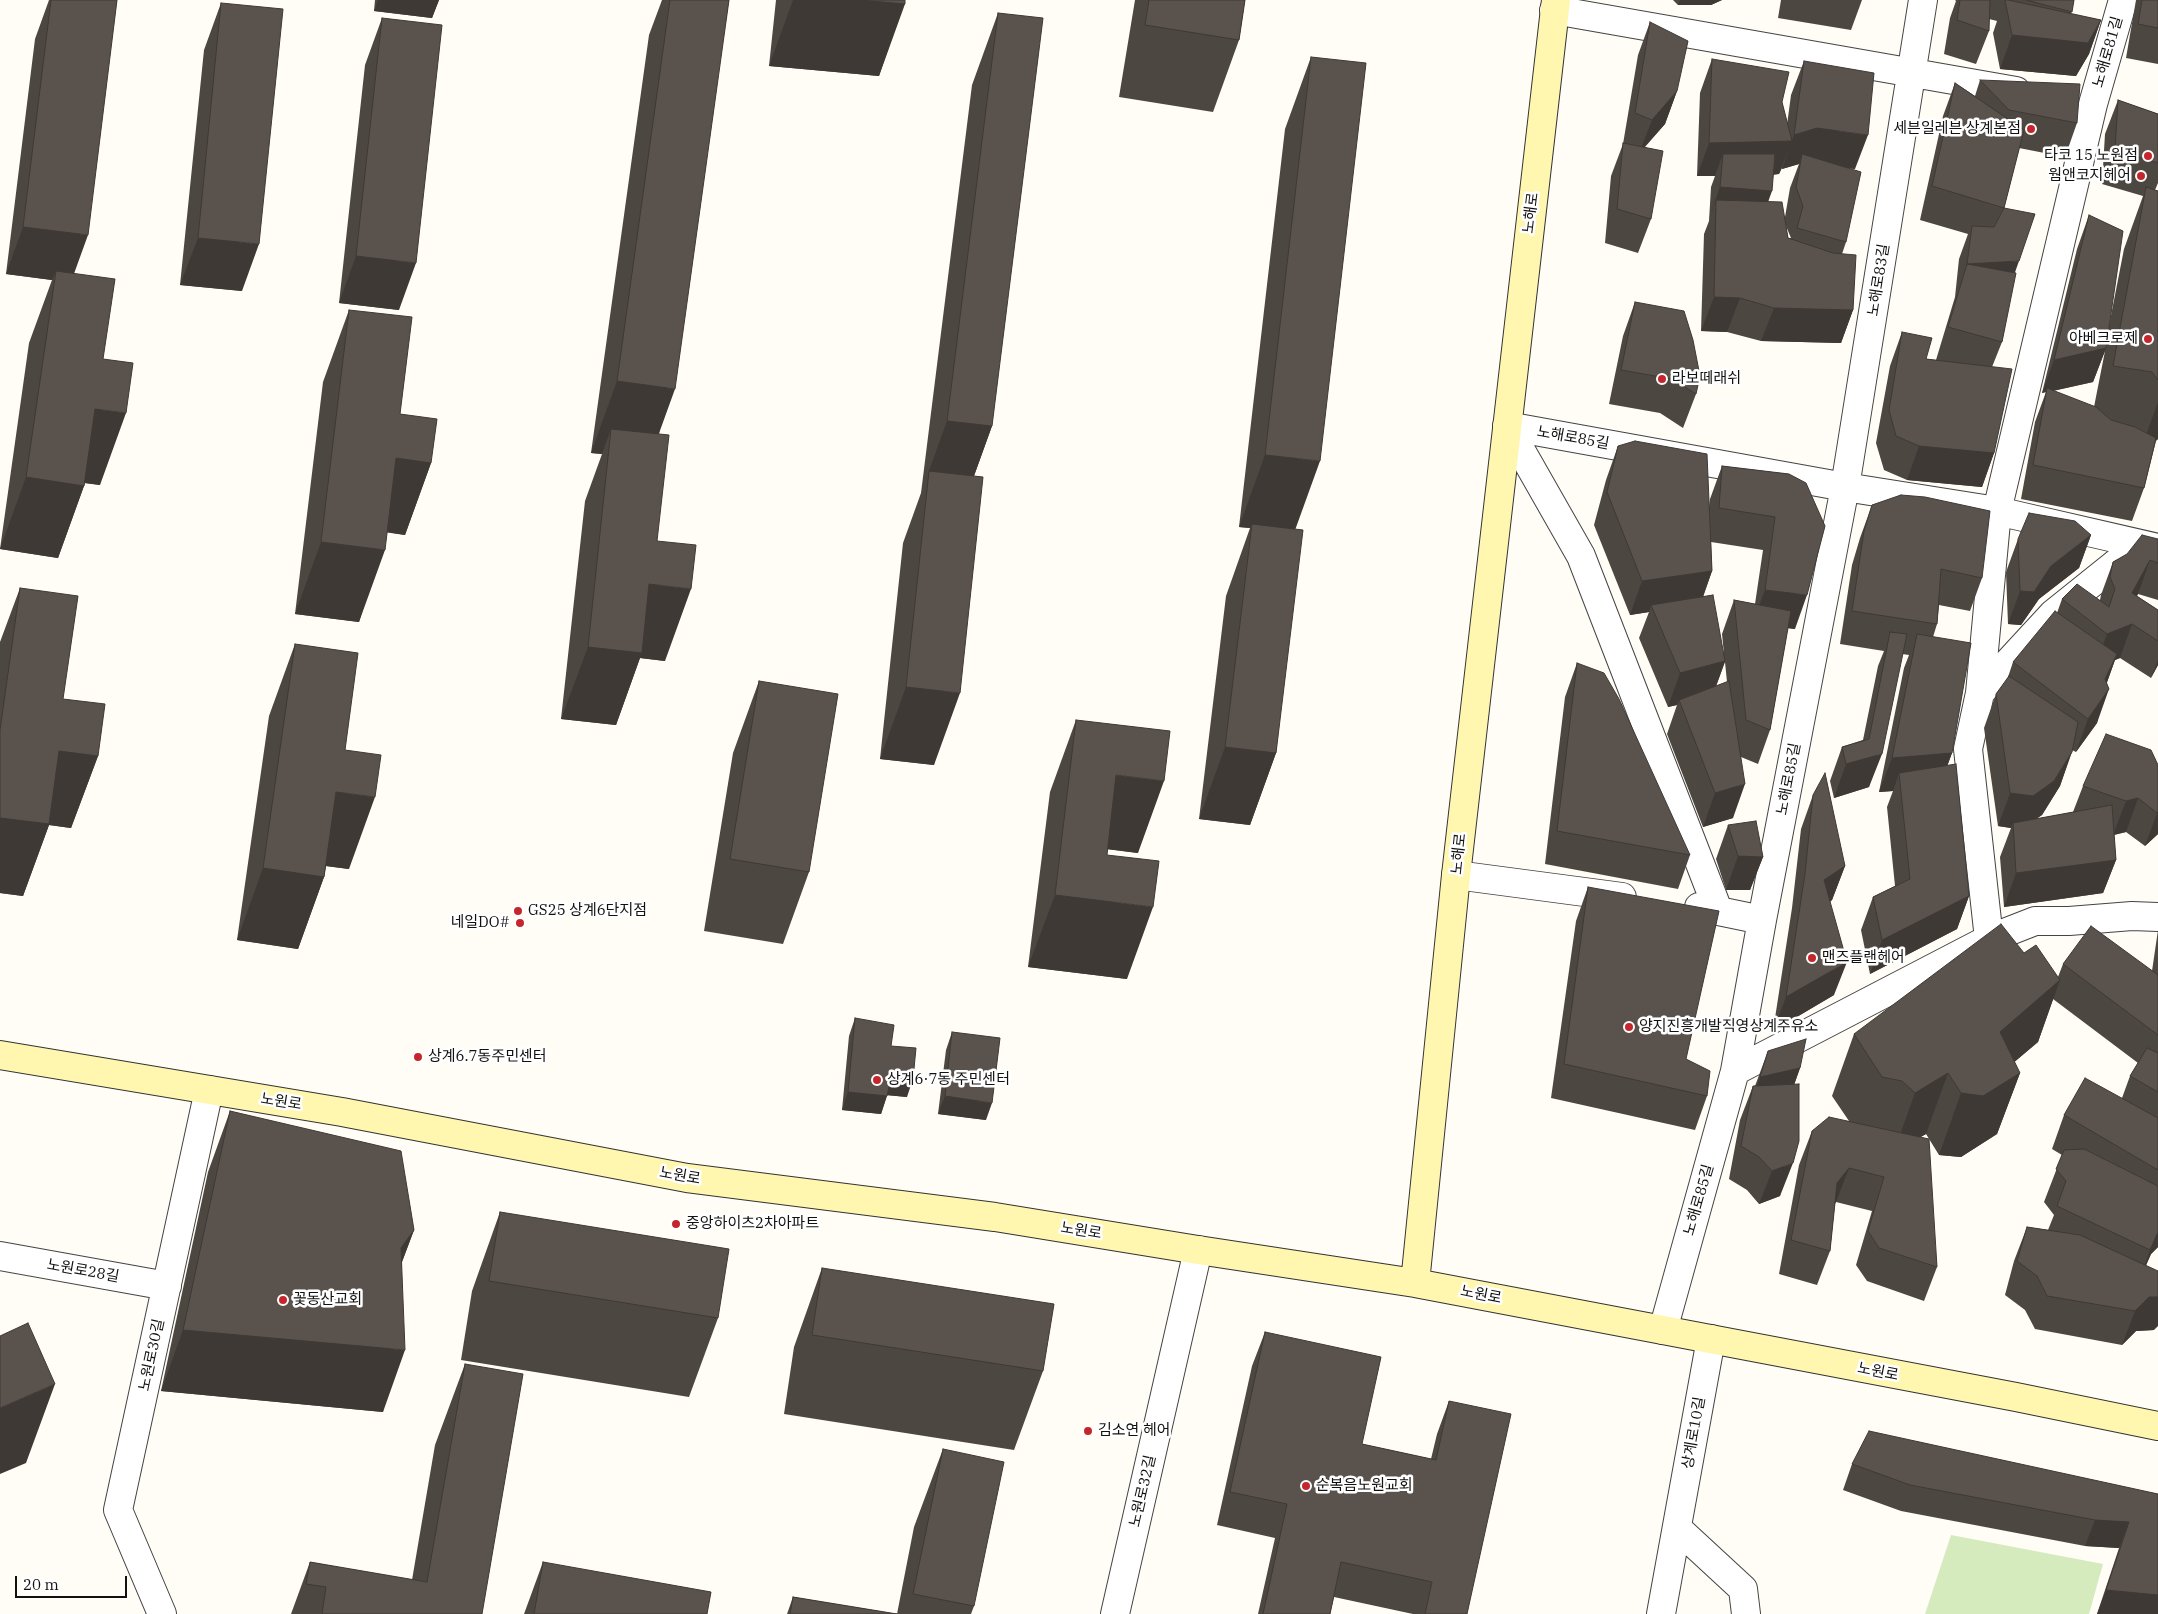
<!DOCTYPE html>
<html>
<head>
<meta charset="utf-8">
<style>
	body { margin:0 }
	#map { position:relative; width:2158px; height:1614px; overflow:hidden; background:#fffdf5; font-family:"IBM Plex Serif",serif }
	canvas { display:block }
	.scale { position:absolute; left:15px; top:1576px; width:112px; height:22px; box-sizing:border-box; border:2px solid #111; border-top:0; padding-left:6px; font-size:15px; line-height:18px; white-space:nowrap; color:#111; -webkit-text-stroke:4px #fff; paint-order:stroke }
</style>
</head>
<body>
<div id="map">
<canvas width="2158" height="1614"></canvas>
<div class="scale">20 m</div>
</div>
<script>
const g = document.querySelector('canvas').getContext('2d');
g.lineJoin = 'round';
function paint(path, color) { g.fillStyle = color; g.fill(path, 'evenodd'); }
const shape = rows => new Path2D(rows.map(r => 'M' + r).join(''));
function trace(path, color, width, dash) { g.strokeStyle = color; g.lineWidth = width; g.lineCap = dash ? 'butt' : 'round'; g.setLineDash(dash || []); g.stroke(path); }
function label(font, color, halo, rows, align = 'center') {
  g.font = font + ' "IBM Plex Serif","Noto Sans KR",serif'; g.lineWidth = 5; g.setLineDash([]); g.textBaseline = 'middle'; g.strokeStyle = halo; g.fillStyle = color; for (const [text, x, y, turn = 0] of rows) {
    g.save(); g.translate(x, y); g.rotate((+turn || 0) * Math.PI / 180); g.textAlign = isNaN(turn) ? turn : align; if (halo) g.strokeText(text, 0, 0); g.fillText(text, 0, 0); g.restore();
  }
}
const green = shape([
	[1951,1535,2103,1564,2089,1614,1925,1614]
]);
const minor = shape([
	[1554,10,2016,91],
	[1507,426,1845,487,1997,511,2158,548],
	[1507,426,1581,556,1718,910],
	[1980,693,2053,614,2139,545],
	[1456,875,1622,897],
	[1699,907,1762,920],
	[1989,939,1968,749,1980,693,1997,511,2093,104,2123,0],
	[1735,1071,1989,939,2035,921,2069,921,2132,916,2158,917],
	[0,1256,167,1286],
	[1663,1330,1735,1071,1762,920,1845,487,1923,0],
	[1677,1528,1743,1589,1746,1614],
	[162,1614,118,1510,209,1090],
	[1115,1614,1198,1250],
	[1661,1614,1711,1339]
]);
const secondary = shape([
	[0,1055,342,1112,687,1178,995,1217,1198,1250,1415,1283,2016,1397,2158,1426],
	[1415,1283,1456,875,1556,0]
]);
const wall = shape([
	[49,0,117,0,74,273,103,359,100,485,85,483,58,558,0,549,29,343,52,280,6,274,35,39],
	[375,0,439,0,432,18,374,11],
	[662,0,729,0,659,434,657,541,665,661,640,658,616,725,561,719,585,501,602,454,591,453,649,35],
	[776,0,905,0,879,76,769,66],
	[1135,0,1245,0,1239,40,1213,112,1119,97],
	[1673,0,1722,0,1711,5,1678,5],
	[1781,0,1862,0,1851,30,1778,18],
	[1955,0,2074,0,2071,14,2101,20,2089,54,2076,76,2000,69,1993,33,1997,21,1989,19,1989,31,1976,64,1944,54,1950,18,1956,1],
	[2136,0,2158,0,2158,64,2126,58],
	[221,3,242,291,180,285,204,50],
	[998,13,992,426,974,476,934,765,880,759,903,543,921,493,972,85],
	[382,18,399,310,339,303,365,65],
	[1650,22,1677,91,1665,124,1645,147,1651,219,1638,253,1605,243,1611,176,1623,144,1638,55],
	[1311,57,1295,529,1276,753,1250,825,1199,819,1226,596,1250,528,1239,527,1285,129],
	[1712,59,1782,102,1787,125,1791,95,1804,61,1855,169,1846,168,1846,242,1842,254,1853,310,1841,343,1761,341,1727,332,1701,331,1704,234,1709,221,1711,187,1715,176,1697,176,1700,93],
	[1799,164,1790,188,1785,217,1768,202,1773,175,1779,174,1782,168,1782,169],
	[1786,226,1791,238,1788,238],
	[1980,80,2077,123,2065,157,2019,148,2004,208,2015,273,2002,342,1992,367,1994,453,1982,487,1907,480,1884,470,1876,443,1890,366,1902,332,1926,359,1936,360,1955,297,1959,259,1968,234,1920,220,1943,116,1955,83,1975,96],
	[2118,100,2158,114,2158,183,2155,190,2158,191,2158,439,2156,441,2144,488,2132,521,2021,499,2035,422,2046,392,2042,393,2077,249,2089,215,2107,336,2124,249,2143,196,2102,184,2105,134],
	[2105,351,2094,407,2053,391,2093,382],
	[1635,302,1696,394,1683,428,1660,413,1609,404,1623,336],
	[349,310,400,414,431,463,405,535,387,532,359,622,295,614,323,382],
	[1618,446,1709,507,1710,499,1722,466,1789,474,1795,629,1788,628,1770,730,1758,764,1741,757,1733,818,1703,827,1667,734,1677,705,1668,707,1639,638,1649,612,1630,615,1594,525,1606,480],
	[1711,542,1763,550,1755,604,1734,600,1722,634,1724,654,1703,597,1712,571],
	[1725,662,1727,682,1716,686],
	[1872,505,1982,578,1970,611,1939,605,1937,624,1933,637,1952,753,1947,766,1969,896,1957,929,1870,974,1861,930,1873,897,1895,886,1887,807,1893,791,1879,792,1904,668,1909,655,1902,654,1869,787,1834,798,1830,781,1842,747,1863,740,1878,666,1884,651,1840,644,1852,565,1860,538],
	[2091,535,2079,568,2039,599,2021,625,2008,624,2006,572,2018,539],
	[2158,539,2158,600,2138,594,2137,596,2158,610,2158,665,2151,678,2120,658,2115,660,2107,682,2097,723,2076,752,2072,750,2060,786,2042,815,2036,819,2073,812,2083,786,2158,765,2158,834,2145,846,2126,832,2114,835,2116,860,2103,893,2004,907,2000,857,2011,828,1998,826,1984,728,1996,694,2007,680,2013,662,2057,613,2062,599,2100,600,2101,595,2113,562],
	[20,588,63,699,98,756,71,828,49,825,23,896,0,893,0,642],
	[295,644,345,750,349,869,326,866,324,877,298,949,237,940,269,716],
	[1577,663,1690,855,1678,889,1545,864,1565,697],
	[759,681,809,872,783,944,704,931,733,753],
	[1076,720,1138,853,1107,849,1107,855,1127,979,1028,967,1050,792],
	[1813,795,1845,866,1832,900,1830,902,1834,995,1773,1031,1792,908,1801,829],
	[1728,825,1763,857,1750,890,1726,890,1716,859],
	[1588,887,1707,1096,1695,1130,1551,1098,1576,921],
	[2158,930,2158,1247,2151,1254,2146,1265,2154,1330,2136,1331,2122,1345,2035,1329,2025,1310,2005,1295,2014,1261,2027,1227,2048,1230,2054,1215,2044,1202,2062,1155,2052,1149,2064,1115,2122,1098,2130,1076,2138,1063,2053,999,2038,1042,2014,1062,2020,1073,1997,1134,1961,1157,1939,1155,1926,1134,1920,1137,1937,1267,1924,1301,1867,1281,1856,1265,1872,1211,1836,1202,1835,1204,1830,1251,1817,1285,1779,1274,1799,1165,1812,1131,1849,1121,1832,1096,1854,1034,2024,953,2058,977,2063,964,2152,971],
	[855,1018,891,1046,907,1097,887,1095,881,1114,842,1110,849,1036],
	[952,1032,986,1120,938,1114,946,1050],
	[1768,1051,1800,1068,1794,1085,1780,1196,1759,1204,1747,1190,1729,1179,1740,1120,1753,1086,1755,1086],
	[230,1111,414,1230,402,1262,383,1412,161,1391,208,1172],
	[500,1212,718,1318,689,1397,461,1360,472,1291],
	[822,1268,1043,1371,1014,1450,784,1414,794,1347],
	[1265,1332,1362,1444,1431,1459,1437,1434,1449,1401,1467,1614,1413,1614,1334,1597,1330,1614,1258,1614,1275,1538,1217,1525,1252,1366],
	[465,1364,482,1614,291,1614,310,1562,412,1580,435,1445],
	[943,1449,974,1606,971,1614,787,1614,793,1597,897,1614,914,1527],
	[1852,1464,2158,1494,2158,1614,2097,1614,2119,1548,2085,1546,1901,1511,1843,1490],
	[543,1562,707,1614,524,1614]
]);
const shadedWall = shape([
	[378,0,439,0,432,18,374,11],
	[793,0,860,0,905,4,879,76,769,66],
	[1680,0,1722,0,1711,5,1678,5],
	[2101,20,2089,54,2076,76,2000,69,2012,35],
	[1677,91,1665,124,1639,153,1652,120],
	[1817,128,1868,135,1855,169,1804,162,1802,154,1799,164,1782,169,1794,135],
	[1792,141,1779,174,1721,176,1723,154,1715,176,1697,176,1709,143],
	[1720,187,1772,191,1760,224,1716,200,1708,221],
	[23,227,88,235,71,282,56,271,52,280,6,274],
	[198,238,259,244,242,291,180,285],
	[356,256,416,263,399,310,339,303],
	[2019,261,2007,295,1967,264],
	[1714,297,1740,298,1727,332,1701,331],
	[1774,308,1853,310,1841,343,1761,341],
	[2106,348,2093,382,2047,392,2047,388,2046,392,2042,393,2054,360],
	[617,381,675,389,649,461,611,429,602,454,591,453],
	[2158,402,2158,439,2141,449],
	[95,409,126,413,100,485,69,481],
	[947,421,992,426,966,498,929,471,921,493],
	[1919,446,1994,453,1982,487,1907,480],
	[1265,455,1320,461,1294,533,1252,524,1250,528,1239,527],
	[396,458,431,463,405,535,370,530],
	[26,477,84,486,58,558,0,549],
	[2091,535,2079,568,2039,599,2021,625,2008,624,2020,591],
	[321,542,385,550,359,622,295,614],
	[2150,560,2138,594,2120,626,2132,593],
	[1712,571,1700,605,1651,605,1649,612,1630,615,1642,581],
	[649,584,691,589,665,661,640,658,616,725,561,719,588,647],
	[1765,590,1807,595,1795,629,1752,624],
	[2132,624,2120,658,2115,660,2105,688,2109,689,2097,723,2076,752,2088,719,2095,667,2107,634],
	[2158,660,2158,665,2151,678],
	[1725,661,1713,695,1679,700,1677,705,1668,707,1680,673],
	[906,687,960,693,934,765,880,759],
	[1225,747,1276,753,1250,825,1199,819],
	[59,751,98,756,71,828,49,825,23,896,0,893,0,818],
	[2072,752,2060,786,2042,815,2021,829,2013,823,2011,828,1998,826,2010,793],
	[1952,753,1940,786,1899,773,1893,791,1879,792,1892,758],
	[1882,754,1869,787,1834,798,1846,764],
	[1116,775,1164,781,1138,853,1090,847],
	[1745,784,1733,818,1703,827,1715,793],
	[336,792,375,797,349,869,310,864],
	[2138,798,2126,832,2113,835,2126,801],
	[2158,812,2158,834,2145,846,2157,813],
	[1738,856,1763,857,1750,890,1726,890],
	[2116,860,2103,893,2004,907,2016,873],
	[1845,866,1832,900,1811,914,1824,880],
	[263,868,324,877,298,949,237,940],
	[1055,895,1153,907,1127,979,1028,967],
	[1969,896,1957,929,1870,974,1882,940],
	[1847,962,1834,995,1773,1031,1786,997],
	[2060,980,2038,1042,1978,1093,2000,1032],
	[1800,1068,1788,1102,1748,1111,1760,1077],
	[1948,1073,1926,1134,1893,1154,1915,1093],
	[2020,1073,1997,1134,1961,1157,1939,1155,1961,1093],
	[891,1077,913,1079,907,1097,885,1095],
	[848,1092,887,1096,881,1114,842,1110],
	[945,1096,992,1103,986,1120,938,1114],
	[1793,1163,1780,1196,1759,1204,1772,1171],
	[1849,1168,1836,1202,1824,1217,1837,1183],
	[414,1230,391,1291,401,1248],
	[2158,1232,2158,1247,2151,1254,2138,1284,2150,1250],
	[2149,1297,2158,1297,2158,1326,2154,1330,2136,1331,2122,1345,2135,1311],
	[183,1330,405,1350,383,1412,161,1391],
	[55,1384,26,1463,0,1474,0,1408],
	[2095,1520,2129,1522,2119,1548,2085,1546],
	[2106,1590,2158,1595,2158,1614,2097,1614]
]);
const building = shape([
	[51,0,117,0,88,235,23,227,51,0],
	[670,0,729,0,675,389,617,381,670,0],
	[860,0,905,0,905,4,860,0],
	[1149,0,1245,0,1239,40,1145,25,1149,0],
	[1960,0,1990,0,1989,31,1957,20,1960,0],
	[2005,0,2008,0,2101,20,2088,43,2012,35,2005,0],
	[2026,0,2074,0,2072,12,2026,0],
	[2142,0,2158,0,2158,28,2138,24,2142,0],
	[221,3,283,9,259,244,198,238,221,3],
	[998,13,1043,18,992,426,947,421,998,13],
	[382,18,442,25,416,263,356,256,382,18],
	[1650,22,1688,41,1677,91,1652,120,1635,113,1650,22],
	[1311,57,1366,63,1320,461,1265,455,1311,57],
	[1712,59,1789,72,1782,102,1792,141,1709,143,1712,59],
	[1804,61,1874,73,1868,135,1817,128,1794,135,1804,61],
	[1980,80,2080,84,2077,123,2009,110,1980,80],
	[1955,83,2024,130,2004,208,1932,186,1955,83],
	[2118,100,2158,114,2158,163,2115,150,2118,100],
	[1623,143,1663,151,1651,219,1617,209,1623,143],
	[1723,154,1775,154,1772,191,1720,187,1723,154],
	[1802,154,1861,172,1846,242,1797,228,1803,206,1796,187,1802,154],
	[2146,187,2158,191,2158,380,2152,372,2113,366,2146,187],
	[1716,200,1782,202,1788,238,1833,253,1856,255,1853,310,1774,308,1740,298,1714,297,1716,200],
	[2004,208,2035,214,2019,261,1967,264,1972,226,1994,227,2004,208],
	[2089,215,2123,231,2106,348,2054,360,2089,215],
	[1967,264,2016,273,2002,342,1948,327,1967,264],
	[56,271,115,279,103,359,133,363,126,413,95,409,84,486,26,477,56,271],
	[1635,302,1684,311,1693,340,1700,376,1696,394,1672,379,1621,370,1635,302],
	[349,310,412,317,400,414,437,419,431,463,396,458,385,550,321,542,349,310],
	[1902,332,1932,338,1926,359,2012,369,1994,453,1919,446,1896,436,1889,410,1902,332],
	[2047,388,2096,407,2111,420,2135,427,2156,438,2144,488,2033,465,2047,388],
	[611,429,669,435,657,541,696,545,691,589,649,584,642,653,588,647,611,429],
	[1635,441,1707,454,1712,571,1642,581,1607,492,1618,446,1635,441],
	[1722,466,1789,474,1806,483,1825,526,1807,595,1765,590,1775,517,1719,508,1722,466],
	[929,471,983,477,960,693,906,687,929,471],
	[1901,495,1925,497,1990,511,1982,578,1941,569,1937,624,1852,611,1864,531,1872,505,1901,495],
	[2029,513,2075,521,2091,535,2051,566,2034,592,2020,591,2018,539,2029,513],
	[1252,524,1303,530,1276,753,1225,747,1252,524],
	[2142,535,2158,539,2158,563,2150,560,2132,593,2158,610,2158,641,2132,624,2107,634,2062,599,2077,584,2109,607,2115,589,2110,577,2113,562,2127,554,2142,535],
	[20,588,78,596,63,699,105,704,98,756,59,751,49,824,0,818,0,730,20,588],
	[1713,595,1725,661,1680,673,1651,605,1713,595],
	[1734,600,1791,611,1770,730,1746,720,1734,600],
	[2055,611,2117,654,2105,679,2109,689,2088,719,2013,662,2055,611],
	[1890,632,1907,634,1882,754,1846,764,1842,747,1869,739,1890,632],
	[1917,634,1971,643,1952,753,1892,758,1917,634],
	[295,644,358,653,345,750,381,755,375,797,336,792,324,877,263,868,295,644],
	[1577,663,1604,673,1619,699,1690,855,1557,831,1577,663],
	[2009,676,2078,722,2072,752,2054,781,2033,796,2010,793,1996,694,2009,676],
	[759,681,838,694,809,872,730,859,759,681],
	[1729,681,1745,784,1715,793,1679,700,1729,681],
	[1076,720,1170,731,1164,781,1116,775,1107,855,1159,861,1153,907,1055,895,1076,720],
	[2106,734,2151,750,2158,765,2158,812,2157,813,2138,798,2126,801,2083,786,2106,734],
	[1956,764,1969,896,1882,940,1873,897,1910,879,1899,773,1956,764],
	[1825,773,1845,866,1824,880,1847,962,1786,997,1805,874,1813,795,1825,773],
	[2112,805,2116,860,2016,873,2013,823,2112,805],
	[1756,821,1763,857,1738,856,1728,825,1756,821],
	[1588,887,1719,911,1686,1059,1710,1071,1707,1096,1564,1064,1588,887],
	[2001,924,2024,953,2036,945,2060,980,2000,1032,2020,1073,1983,1096,1961,1093,1948,1073,1915,1093,1902,1081,1882,1077,1854,1034,2001,924],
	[2091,926,2158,975,2158,1035,2063,964,2091,926],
	[855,1018,894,1025,891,1046,916,1048,913,1079,891,1077,887,1096,848,1092,855,1018],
	[952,1032,1000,1038,992,1103,945,1096,952,1032],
	[1806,1039,1800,1068,1760,1077,1768,1051,1806,1039],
	[2147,1048,2158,1053,2158,1092,2130,1076,2147,1048],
	[2085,1078,2158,1118,2158,1170,2064,1115,2085,1078],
	[1799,1084,1799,1141,1793,1163,1772,1171,1759,1157,1741,1146,1753,1086,1799,1084],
	[230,1111,401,1151,414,1230,401,1248,405,1350,183,1330,230,1111],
	[1829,1117,1929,1139,1937,1267,1879,1248,1868,1231,1884,1177,1849,1168,1837,1183,1830,1251,1791,1240,1812,1131,1829,1117],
	[2084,1149,2158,1186,2158,1232,2150,1250,2057,1206,2066,1181,2056,1169,2064,1150,2084,1149],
	[500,1212,729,1249,718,1318,489,1281,500,1212],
	[2027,1227,2080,1235,2158,1271,2158,1297,2149,1297,2135,1311,2047,1296,2037,1276,2017,1261,2027,1227],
	[822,1268,1054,1304,1043,1371,812,1335,822,1268],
	[28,1323,55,1384,0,1408,0,1336,28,1323],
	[1265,1332,1381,1357,1362,1444,1436,1460,1449,1401,1511,1414,1467,1614,1425,1614,1432,1582,1341,1562,1330,1614,1263,1614,1287,1504,1230,1492,1265,1332],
	[465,1364,523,1374,482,1614,322,1614,326,1587,306,1584,310,1562,427,1582,465,1364],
	[1869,1431,2158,1494,2158,1595,2106,1590,2129,1522,2095,1520,1910,1485,1852,1464,1869,1431],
	[943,1449,1004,1462,974,1606,913,1594,943,1449],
	[543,1562,711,1592,707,1614,534,1614,543,1562],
	[793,1597,897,1614,790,1614,793,1597],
	[2101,1613,2131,1614,2101,1614,2101,1613]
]);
const markers = [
	[2031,129,5,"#c4262e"],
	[2148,156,5,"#c4262e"],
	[2141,176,5,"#c4262e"],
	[2148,339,5,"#c4262e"],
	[1662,379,5,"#c4262e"],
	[518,911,5,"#c4262e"],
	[520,923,5,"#c4262e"],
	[1812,958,5,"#c4262e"],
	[1629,1027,5,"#c4262e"],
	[418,1057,5,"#c4262e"],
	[877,1080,5,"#c4262e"],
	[676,1224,5,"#c4262e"],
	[283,1300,5,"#c4262e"],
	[1088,1431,5,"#c4262e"],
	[1306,1486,5,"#c4262e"]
];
const streetNames = [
	["노해로81길",2108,52,-74],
	["노해로",1531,213,-83],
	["노해로83길",1879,280,-81],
	["노해로85길",1573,438,10],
	["노해로85길",1789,779,-79],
	["노해로",1459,854,-84],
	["노원로",281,1102,9],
	["노원로",680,1176,10],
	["노해로85길",1699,1200,-74],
	["노원로",1081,1231,9],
	["노원로28길",83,1271,10],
	["노원로",1481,1295,11],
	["노원로30길",152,1355,-78],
	["노원로",1878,1372,11],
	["상계로10길",1694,1433,-80],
	["노원로32길",1143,1491,-77]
];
const poiNames = [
	["세븐일레븐 상계본점",2021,129,"right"],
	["타코 15 노원점",2138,156,"right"],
	["웜앤코지헤어",2131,176,"right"],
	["아베크로제",2138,339,"right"],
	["라보떼래쉬",1672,379],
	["GS25 상계6단지점",528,911],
	["네일DO#",510,923,"right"],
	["맨즈플랜헤어",1822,958],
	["양지진흥개발직영상계주유소",1639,1027],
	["상계6.7동주민센터",428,1057],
	["상계6·7동 주민센터",887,1080],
	["중앙하이츠2차아파트",686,1224],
	["꽃동산교회",293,1300],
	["김소연 헤어",1098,1431],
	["순복음노원교회",1316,1486]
];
paint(green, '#d5ebbd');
trace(minor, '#444', 30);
trace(secondary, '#333', 30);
trace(minor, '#fff', 28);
trace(secondary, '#fff6b0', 28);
paint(wall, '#4d4742');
paint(shadedWall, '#3f3936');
paint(building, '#5a524d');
trace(building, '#3f3936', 1);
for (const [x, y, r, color] of markers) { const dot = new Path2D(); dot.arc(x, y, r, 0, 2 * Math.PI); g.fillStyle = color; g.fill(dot); trace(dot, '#fff', 2); }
label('15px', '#111', '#fff', streetNames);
label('15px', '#111', '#fff', poiNames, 'left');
</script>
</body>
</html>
